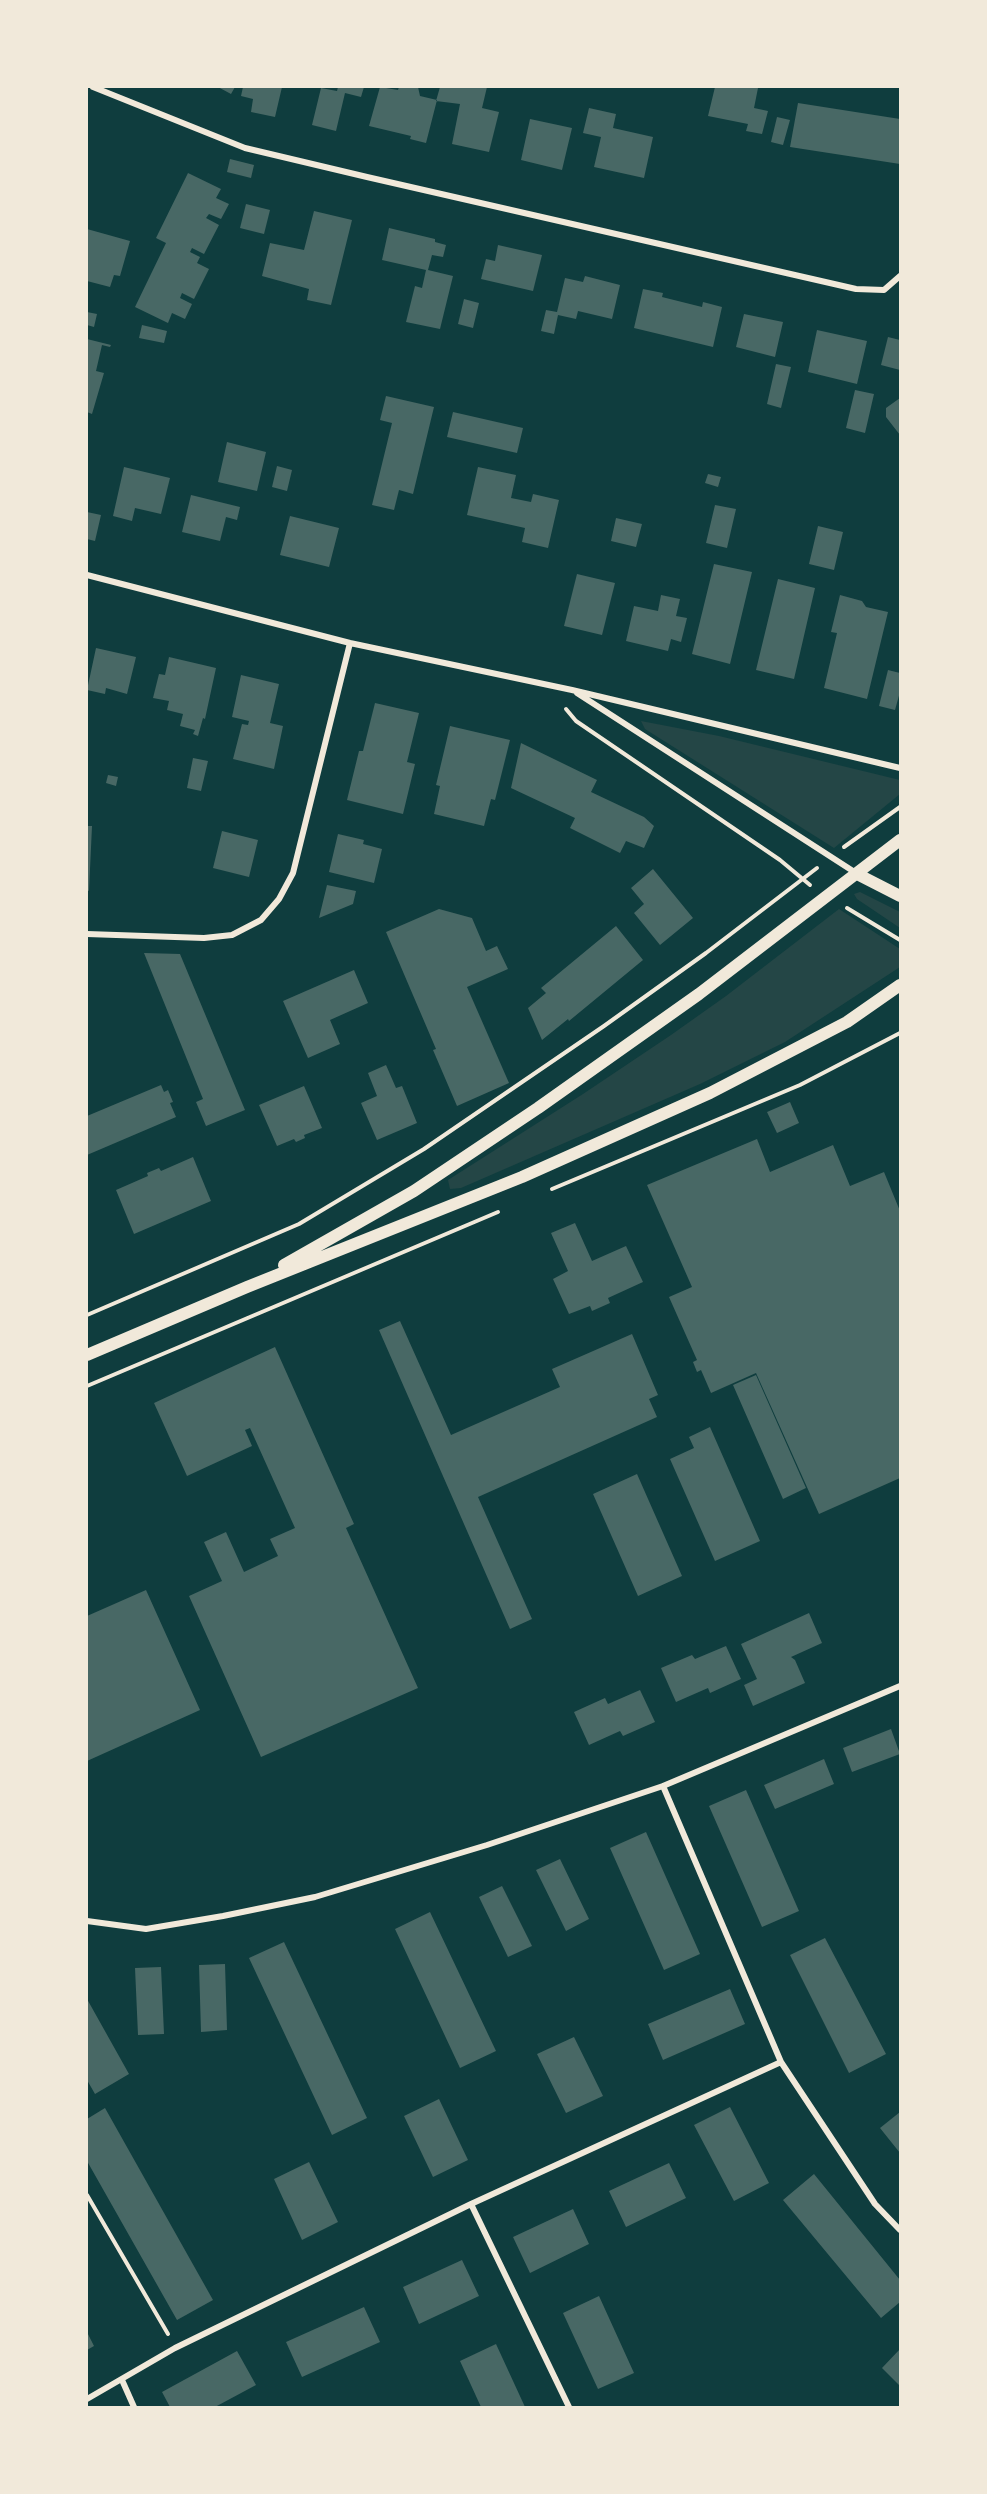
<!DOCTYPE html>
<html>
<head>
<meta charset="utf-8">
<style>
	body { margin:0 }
	#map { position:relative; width:987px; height:2494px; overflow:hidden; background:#0f3d3e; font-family:Merriweather,serif }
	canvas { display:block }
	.frame { position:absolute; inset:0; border:88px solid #f1e9da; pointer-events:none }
</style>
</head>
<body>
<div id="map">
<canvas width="987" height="2494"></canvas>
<div class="frame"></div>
</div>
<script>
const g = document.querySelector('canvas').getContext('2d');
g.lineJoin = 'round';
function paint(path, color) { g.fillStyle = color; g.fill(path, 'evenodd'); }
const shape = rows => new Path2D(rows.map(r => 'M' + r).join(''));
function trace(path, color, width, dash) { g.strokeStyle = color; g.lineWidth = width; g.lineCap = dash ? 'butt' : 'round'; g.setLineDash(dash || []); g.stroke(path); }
const green = shape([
	[641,721,719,736,900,780,900,794,834,848,645,729],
	[860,892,900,912,900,928,857,899,854,894],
	[839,909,900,949,900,967,785,1042,700,1084,461,1188,450,1189,448,1180,583,1094,671,1035,726,996]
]);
const building = shape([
	[218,87,235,87,231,94],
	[243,87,282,87,275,117,251,112,253,99,241,96],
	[338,87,364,87,361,97,345,93,336,131,312,125,321,88,337,91],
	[380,87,398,90,399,87,418,87,420,96,437,100,426,143,410,139,411,136,369,126],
	[440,87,487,87,482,108,499,112,489,152,452,144,460,104,436,101],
	[715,87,758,88,754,108,768,111,762,134,746,131,748,124,708,116],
	[798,103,900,119,900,164,790,147],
	[589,108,616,114,613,128,653,137,644,178,594,167,601,137,583,133],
	[777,117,790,120,783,145,771,142],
	[530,119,572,128,562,170,521,160],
	[230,159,254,165,251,178,227,172],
	[188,173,221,189,216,198,229,204,221,219,209,214,206,218,219,225,204,254,192,248,190,252,200,257,197,263,209,269,194,299,182,293,180,298,192,304,185,319,172,313,168,323,135,307,166,243,156,238],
	[246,204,270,210,264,234,240,228],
	[314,211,352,220,331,305,307,300,309,289,262,276,270,243,304,250],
	[389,228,435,239,435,242,446,245,443,257,432,255,428,270,453,276,440,329,406,322,415,286,422,288,426,270,382,260],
	[87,229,130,241,120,276,114,275,110,287,87,281],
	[498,245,542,255,533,291,481,279,486,259,495,261],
	[585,276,620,285,612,319,578,311,576,319,558,315,554,334,541,331,546,310,557,312,565,278,583,282],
	[643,289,663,293,662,297,702,307,703,302,722,307,713,347,634,328],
	[464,299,479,303,473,328,458,324],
	[87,312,97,314,94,327,87,325],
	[744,314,783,322,775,357,736,347],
	[142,325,167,331,164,343,139,338],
	[817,330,867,341,857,384,808,372],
	[888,337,900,340,900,370,881,365],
	[87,339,111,345,110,347,102,345,96,371,104,373,92,414,87,412],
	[776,364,791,367,781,408,767,404],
	[855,390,874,394,865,433,846,428],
	[386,396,434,407,413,494,399,490,394,510,372,505,392,423,380,420],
	[900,398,900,435,886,417,886,408],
	[453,412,523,428,517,453,447,437],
	[227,442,266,452,257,491,218,482],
	[277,466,292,470,287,491,272,487],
	[124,467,170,478,161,514,135,508,132,521,113,516],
	[478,467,516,475,511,498,531,502,533,494,559,500,548,548,522,542,525,528,467,515],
	[708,474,721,477,718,487,705,483],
	[191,495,240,507,237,520,226,517,220,541,182,532],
	[715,505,736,509,727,548,706,543],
	[87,512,101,515,95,541,87,539],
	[290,516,339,528,329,567,280,555],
	[616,518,642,524,636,547,611,541],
	[818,526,843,532,834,570,809,564],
	[714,564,752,572,730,664,692,654],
	[577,574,615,583,602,635,564,626],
	[778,579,815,588,794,679,756,670],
	[661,595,680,599,676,616,687,618,681,642,671,639,668,651,626,641,634,606,658,611],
	[840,595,862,601,866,607,888,612,867,699,824,688,837,633,831,632],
	[96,648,136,657,127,694,106,688,105,694,87,690],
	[169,657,216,668,205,719,203,718,198,736,193,734,195,730,180,726,183,714,167,710,169,701,153,698,159,674,165,675],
	[888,670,900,673,900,692,895,710,879,706],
	[241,675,279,684,270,723,283,726,274,769,233,759,242,724,248,725,249,721,232,717],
	[375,703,419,713,407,762,415,764,403,814,347,800,359,751,363,751],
	[450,726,510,740,495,800,491,799,484,826,434,814,440,786,436,785],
	[521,743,597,780,591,792,644,817,654,826,644,848,626,841,620,853,570,828,575,818,511,788],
	[193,758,208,761,201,791,187,788],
	[108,775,118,777,116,786,106,783],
	[87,826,92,826,89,891,87,890],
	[222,831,258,840,249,877,213,868],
	[338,834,364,840,363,844,382,849,374,883,329,872],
	[653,869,693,918,660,945,634,913,644,904,631,888],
	[327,885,356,891,353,904,319,918],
	[439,909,472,918,486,951,497,946,508,969,467,987,509,1083,457,1106,433,1050,436,1049,386,932],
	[616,926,643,960,569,1021,568,1019,542,1040,528,1008,546,993,541,988],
	[144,953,180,954,245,1110,206,1126,196,1102,203,1099],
	[354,970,368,1003,330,1020,340,1044,308,1058,283,1001],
	[386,1065,396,1088,402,1086,417,1123,377,1140,361,1103,377,1096,368,1073],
	[161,1085,164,1092,168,1090,173,1102,170,1103,176,1117,87,1155,87,1116],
	[304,1086,322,1128,304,1135,305,1138,296,1142,294,1139,277,1146,259,1105],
	[790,1102,799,1123,777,1133,767,1112],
	[757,1139,770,1172,833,1145,850,1186,884,1172,900,1211,900,1478,819,1514,756,1373,711,1393,701,1370,697,1372,693,1362,697,1360,669,1297,692,1287,647,1185],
	[193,1157,211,1201,134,1234,116,1190,148,1176,147,1173,159,1168,161,1171],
	[575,1223,592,1261,626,1246,643,1282,608,1298,610,1303,592,1311,590,1306,569,1314,553,1279,568,1271,551,1233],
	[400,1321,451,1435,560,1387,552,1369,632,1334,658,1395,649,1399,657,1417,478,1497,532,1619,510,1629,379,1330],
	[275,1347,354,1524,346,1528,418,1688,261,1757,189,1596,222,1581,204,1542,226,1532,244,1572,278,1556,270,1539,295,1528,250,1428,245,1430,252,1446,187,1476,154,1403],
	[756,1375,806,1488,783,1499,733,1385],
	[710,1427,760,1541,715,1561,670,1459,694,1448,689,1437],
	[637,1474,682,1576,638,1596,593,1494],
	[146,1590,200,1710,87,1761,87,1616],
	[809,1613,822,1643,791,1657,795,1660,805,1683,753,1706,744,1685,757,1679,741,1644],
	[726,1646,741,1679,710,1693,708,1688,676,1702,661,1668,692,1655,695,1659],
	[640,1690,655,1722,623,1736,620,1731,589,1745,574,1712,605,1698,608,1704],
	[891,1729,900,1754,852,1772,843,1748],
	[824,1759,834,1784,775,1809,764,1785],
	[746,1790,799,1911,762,1927,709,1806],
	[646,1832,700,1954,664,1970,610,1848],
	[560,1859,589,1919,566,1931,536,1870],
	[502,1886,532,1946,508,1957,479,1897],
	[430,1912,496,2051,460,2068,395,1929],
	[825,1938,886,2054,849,2073,790,1955],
	[284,1942,367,2118,332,2135,249,1958],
	[225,1964,227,2030,201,2032,199,1965],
	[161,1967,164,2034,138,2035,135,1968],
	[730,1989,745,2024,663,2060,648,2024],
	[87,1999,129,2074,95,2094,87,2080],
	[574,2037,603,2096,566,2113,537,2054],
	[439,2099,468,2160,433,2177,404,2116],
	[730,2107,769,2183,734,2201,694,2125],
	[105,2108,213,2300,177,2320,87,2161,87,2119],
	[900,2112,900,2153,880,2128],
	[309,2162,338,2222,302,2240,274,2179],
	[669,2163,686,2198,626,2227,609,2191],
	[814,2174,900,2280,900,2302,881,2318,783,2200],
	[573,2209,589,2244,530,2273,513,2237],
	[462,2260,479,2296,419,2324,403,2287],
	[599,2296,634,2373,598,2389,563,2313],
	[364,2307,380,2342,302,2377,286,2342],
	[87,2332,94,2346,87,2350],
	[496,2344,525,2407,481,2407,460,2361],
	[900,2349,900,2386,882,2368],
	[237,2351,256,2385,215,2407,170,2407,162,2392]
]);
const path = shape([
	[566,709,576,721,780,860,810,885],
	[844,847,900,807],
	[847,908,900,940],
	[552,1189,800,1085,900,1033],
	[87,1315,299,1224,424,1149,604,1026,706,953,817,868],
	[87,1386,498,1212],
	[87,2195,168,2334]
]);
const minor = shape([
	[93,87,245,148,367,177,856,289,884,290,900,276],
	[87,575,350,643,572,690,900,768],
	[577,693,856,873],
	[87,934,204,938,232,935,261,920,279,899,293,873,350,643],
	[663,1786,781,2062,875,2204,900,2230],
	[87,1921,146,1929,223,1916,315,1897,487,1845,663,1786,900,1686],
	[471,2204,569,2407],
	[122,2380,134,2407],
	[87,2399,175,2348,471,2204,781,2062]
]);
const secondary = shape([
	[857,874,900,896],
	[284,1265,414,1191,538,1108,699,994,900,840],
	[87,1355,247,1287,522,1177,710,1093,847,1022,900,985]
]);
paint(green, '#244646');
paint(building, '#486865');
trace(path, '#f1e9da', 4);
trace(minor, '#f1e9da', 6);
trace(secondary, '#f1e9da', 12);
</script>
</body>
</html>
